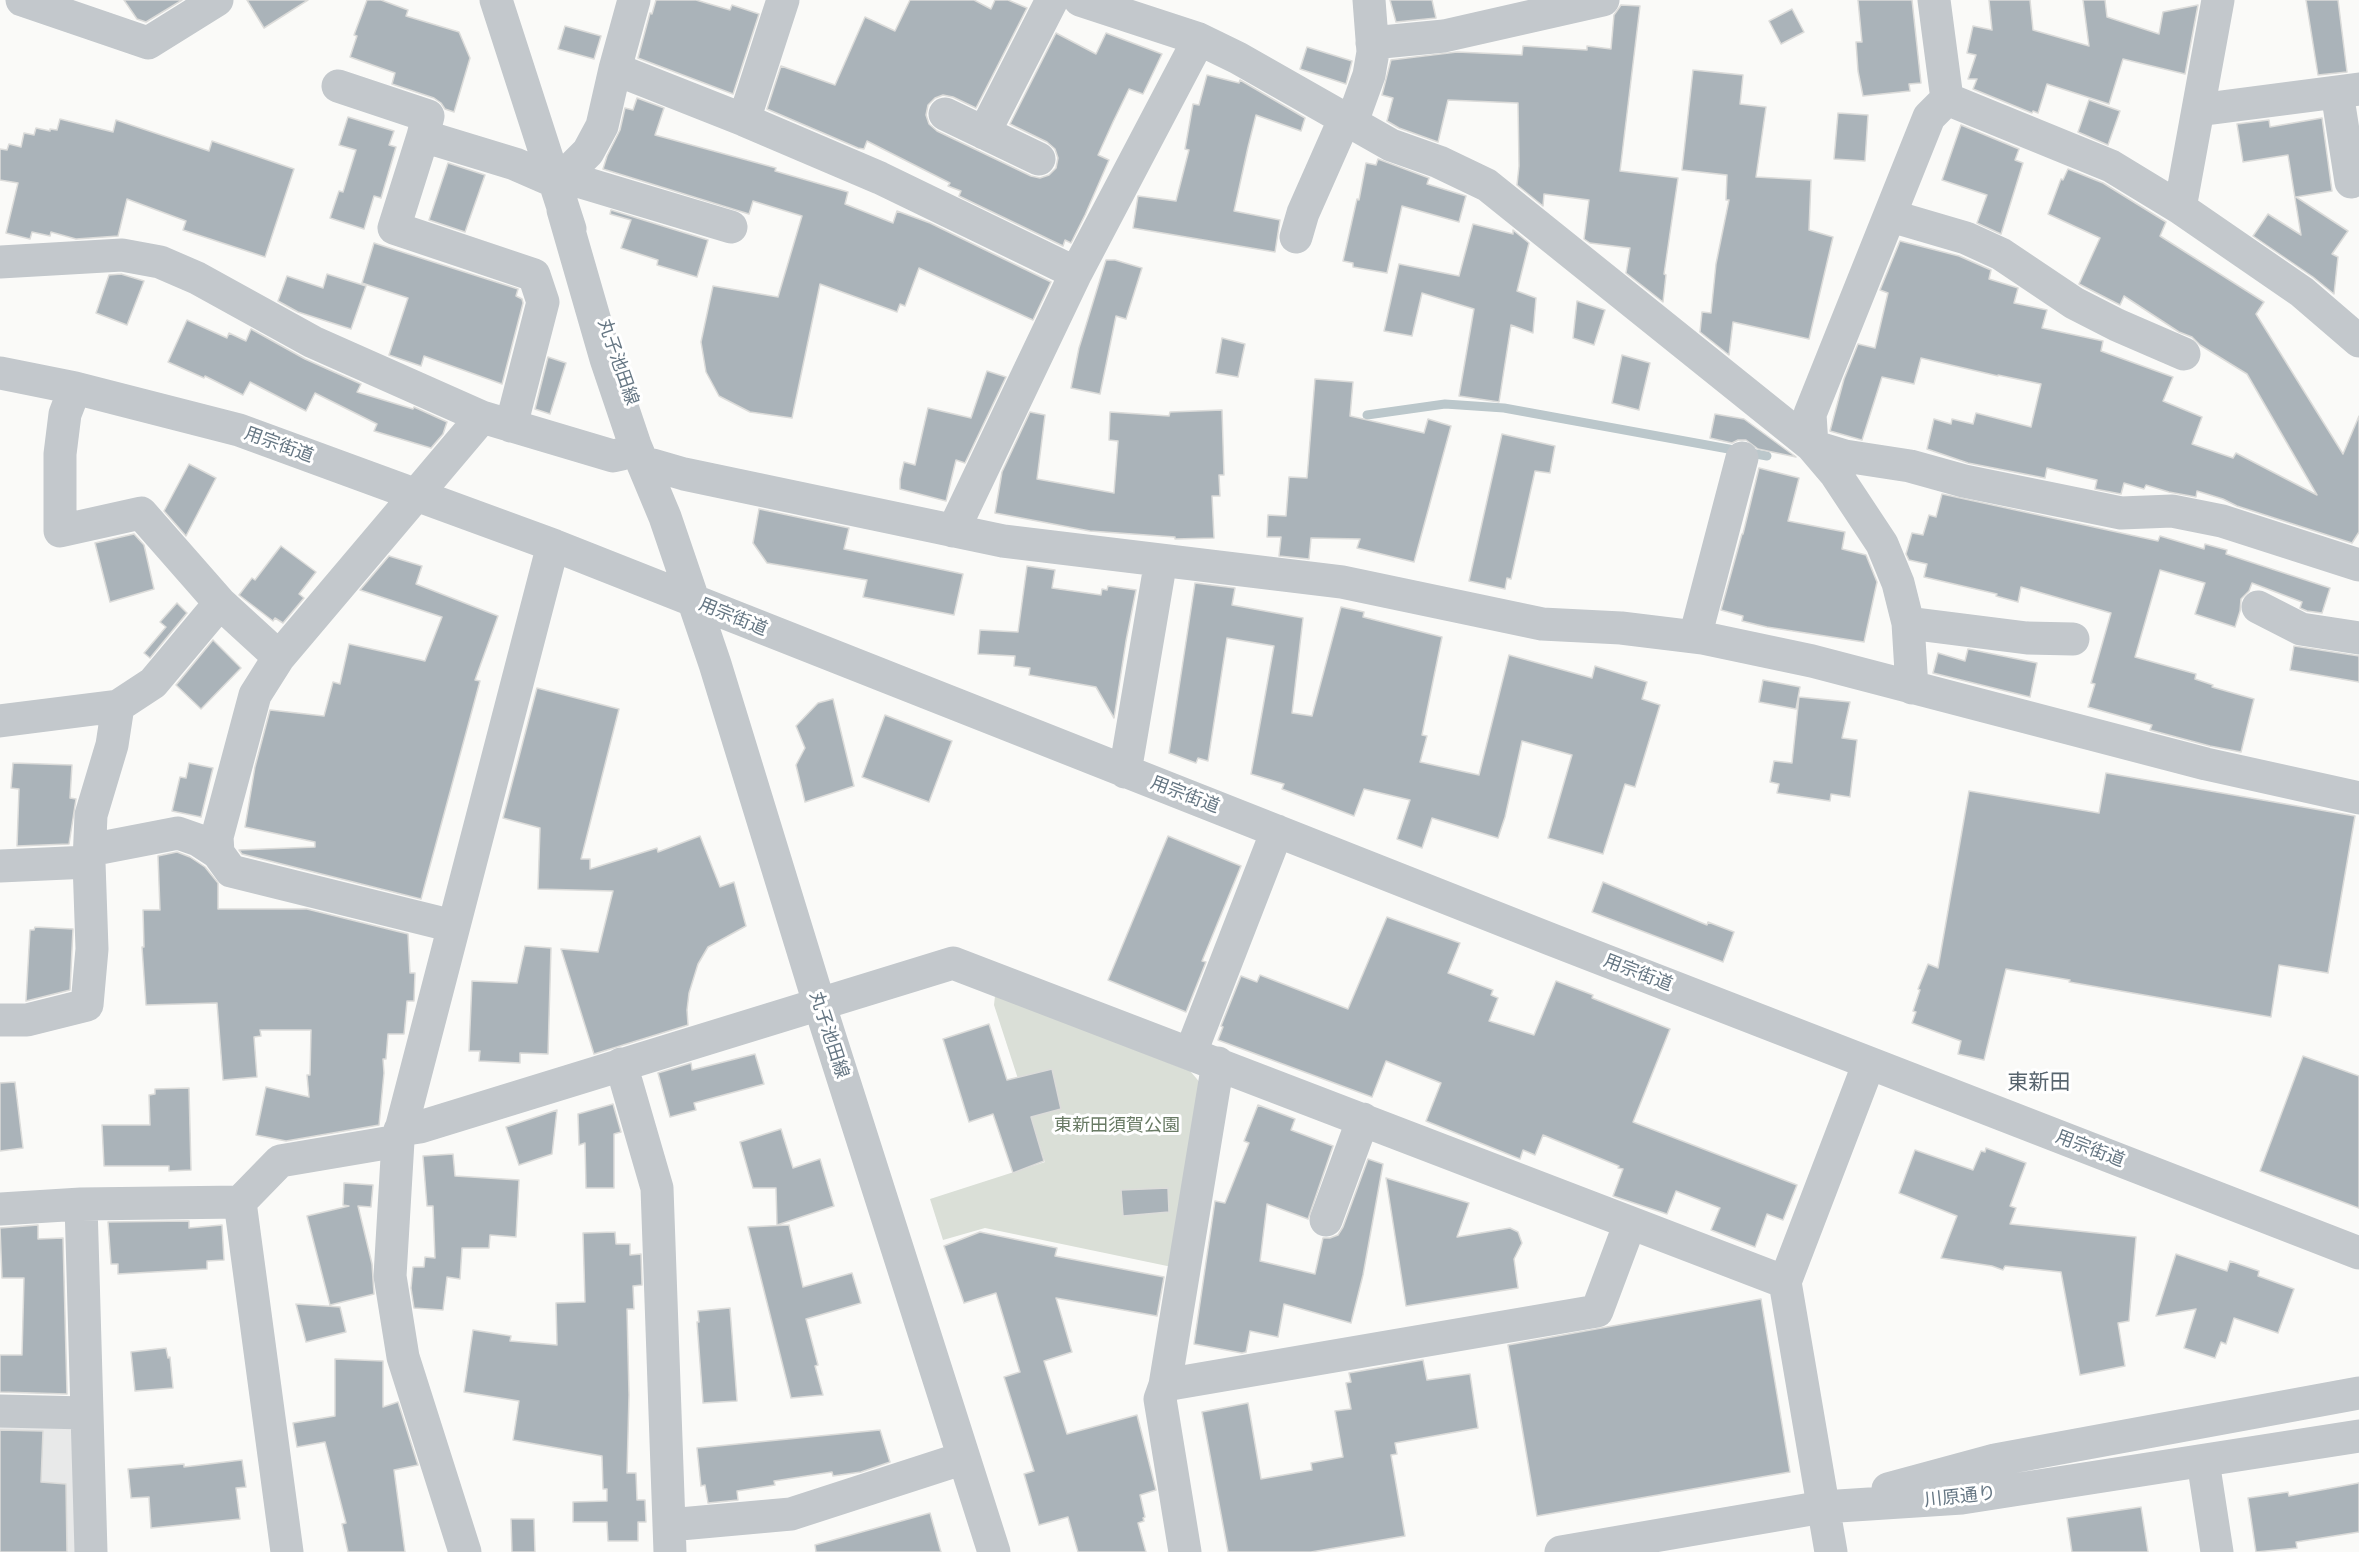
<!DOCTYPE html>
<html>
<head>
<meta charset="utf-8">
<style>
	body { margin:0 }
	canvas { display:block; background:#fafaf8 }
</style>
</head>
<body>
<canvas width="2359" height="1552"></canvas>
<script>
const g = document.querySelector('canvas').getContext('2d');
g.lineJoin = 'round';
function paint(path, color) { g.fillStyle = color; g.fill(path, 'evenodd'); }
const shape = rows => new Path2D(rows.map(r => 'M' + r).join(''));
function trace(path, color, width, dash) { g.strokeStyle = color; g.lineWidth = width; g.lineCap = dash ? 'butt' : 'round'; g.setLineDash(dash || []); g.stroke(path); }
function label(font, color, halo, rows, align = 'center') {
  g.font = font + ' "Work Sans","Noto Sans JP",sans-serif'; g.lineWidth = 6; g.setLineDash([]); g.textBaseline = 'middle'; g.strokeStyle = halo; g.fillStyle = color; for (const [text, x, y, turn = 0] of rows) {
    g.save(); g.translate(x, y); g.rotate((+turn || 0) * Math.PI / 180); g.textAlign = isNaN(turn) ? turn : align; if (halo) g.strokeText(text, 0, 0); g.fillText(text, 0, 0); g.restore();
  }
}
const built = shape([
	[0,1424,75,1426,78,1552,0,1552]
]);
const green = shape([
	[995,996,1190,1071,1203,1086,1172,1267,985,1228,943,1240,930,1199,1045,1162,994,1005]
]);
const stream = shape([
	[1367,415,1445,404,1504,408,1767,456]
]);
const building = shape([
	[124,0,182,0,146,22,137,19,124,0],
	[247,0,308,0,264,28,247,0],
	[367,0,381,0,408,10,406,16,459,32,470,58,454,112,445,109,441,103,434,98,392,84,395,73,350,57,357,36,354,35,367,0],
	[656,0,696,0,730,10,732,5,759,14,733,94,638,58,650,13,652,14,656,0],
	[910,0,974,0,991,9,995,0,1008,0,1027,8,976,108,953,97,943,95,935,98,928,105,926,115,929,124,937,131,1031,176,1040,178,1049,175,1056,168,1058,158,1055,149,1047,142,1010,124,1056,33,1096,54,1106,33,1162,54,1143,94,1129,89,1113,122,1098,155,1109,160,1085,215,1071,243,1065,240,1063,246,959,196,961,191,948,186,950,183,867,141,864,149,858,148,767,109,781,66,835,85,865,17,895,31,910,0],
	[1390,0,1432,0,1436,18,1396,22,1390,0],
	[1858,0,1912,0,1921,83,1909,84,1910,91,1863,96,1858,71,1856,42,1862,42,1858,0],
	[1989,0,2030,0,2033,30,2089,46,2083,0,2105,0,2107,17,2159,34,2163,12,2198,5,2185,74,2123,59,2109,104,2047,84,2038,113,2033,111,2032,113,1973,89,1977,79,1968,79,1976,55,1967,53,1973,26,1992,30,1989,0],
	[2306,0,2338,0,2347,72,2318,75,2306,0],
	[1621,5,1640,6,1620,171,1678,178,1664,274,1666,275,1663,302,1626,273,1630,248,1590,243,1584,239,1589,200,1544,194,1543,206,1517,185,1519,166,1518,103,1448,100,1438,142,1399,128,1387,121,1393,98,1382,95,1391,60,1457,52,1522,55,1523,46,1587,50,1587,46,1611,49,1614,15,1621,5],
	[1792,9,1804,32,1781,44,1769,21,1792,9],
	[565,26,601,36,594,59,558,49,565,26],
	[1307,47,1352,61,1346,84,1300,69,1307,47],
	[1693,70,1743,75,1740,104,1766,107,1756,177,1811,180,1809,230,1833,237,1809,339,1733,322,1729,355,1700,332,1702,312,1711,313,1716,264,1729,200,1726,200,1727,175,1682,170,1693,70],
	[1207,75,1239,83,1240,80,1305,118,1301,131,1256,115,1248,147,1234,211,1280,220,1275,252,1133,228,1138,196,1176,201,1189,150,1185,149,1193,104,1199,105,1207,75],
	[637,98,664,108,655,135,776,168,775,171,848,192,845,204,893,223,897,211,930,223,1051,282,1033,320,919,268,905,306,900,304,897,312,820,284,792,418,750,412,719,396,706,372,701,342,713,286,778,297,802,216,753,201,749,214,603,169,607,156,620,130,625,108,633,110,637,98],
	[2089,100,2120,111,2108,145,2078,132,2089,100],
	[1838,113,1868,115,1865,161,1834,159,1838,113],
	[348,117,394,131,389,145,396,147,381,198,374,196,364,229,330,218,339,191,343,192,356,150,339,145,348,117],
	[2322,118,2332,191,2296,197,2348,231,2332,254,2338,257,2334,294,2313,277,2253,236,2268,214,2301,235,2288,155,2243,162,2237,124,2269,120,2270,127,2322,118],
	[60,119,113,132,116,120,209,151,212,141,294,169,265,257,183,230,186,221,127,199,118,236,76,239,51,232,50,236,32,232,30,239,6,233,18,183,0,180,0,149,7,150,9,144,21,147,24,133,34,135,36,128,50,131,50,129,57,130,60,119],
	[1961,125,2019,149,2015,160,2023,163,2001,234,1977,223,1987,195,1942,180,1961,125],
	[1378,159,1429,178,1427,184,1466,196,1459,222,1402,206,1387,273,1353,267,1353,263,1343,261,1357,199,1359,200,1366,163,1376,165,1378,159],
	[448,163,485,175,465,232,429,220,448,163],
	[2068,169,2103,183,2166,222,2160,236,2264,302,2256,314,2343,454,2359,416,2359,532,2352,543,2237,506,2223,499,2197,491,2196,497,2169,492,2146,485,2144,489,2124,483,2121,494,2095,489,2097,480,2047,468,2045,478,1968,463,1927,449,1934,419,1951,424,1952,419,1973,424,1976,413,2031,427,2041,384,1998,375,1998,376,1921,358,1914,384,1882,377,1862,440,1830,431,1844,379,1858,344,1875,348,1888,293,1880,290,1900,241,1959,256,1991,270,1989,279,2018,288,2014,303,2047,310,2042,328,2103,341,2101,351,2173,377,2163,401,2202,417,2192,444,2233,458,2236,453,2317,495,2247,374,2200,345,2192,337,2179,332,2124,296,2120,305,2079,284,2100,238,2048,214,2061,179,2063,180,2068,169],
	[611,210,708,240,697,277,657,265,658,260,621,248,631,220,610,214,611,210],
	[1473,224,1513,234,1513,230,1529,243,1517,291,1536,298,1533,333,1511,325,1499,402,1459,396,1474,309,1422,293,1412,336,1384,331,1399,264,1459,276,1473,224],
	[374,243,518,289,516,296,522,299,523,303,502,384,424,356,421,366,389,355,408,298,362,283,374,243],
	[1106,260,1115,260,1142,268,1126,319,1116,316,1100,394,1071,388,1079,348,1106,260],
	[121,274,144,281,127,325,96,313,109,275,121,274],
	[327,274,366,286,351,329,298,312,278,301,287,276,323,288,327,274],
	[1577,301,1605,310,1594,345,1573,338,1577,301],
	[187,320,227,338,229,333,246,341,251,329,305,359,361,384,357,392,413,409,414,407,447,422,443,434,431,448,374,431,377,424,315,393,306,411,250,382,243,395,205,376,204,378,168,362,187,320],
	[1222,338,1245,344,1238,377,1216,373,1222,338],
	[1622,355,1650,363,1639,410,1612,403,1622,355],
	[548,357,566,363,550,414,535,409,548,357],
	[987,371,1006,377,965,463,956,460,946,501,900,489,900,479,904,462,915,465,928,408,971,418,987,371],
	[1315,379,1353,382,1350,416,1424,433,1428,419,1451,426,1414,562,1357,548,1360,539,1311,538,1309,559,1279,556,1281,537,1267,537,1268,515,1286,516,1289,477,1307,478,1315,379],
	[1222,410,1224,475,1219,475,1220,496,1212,496,1214,538,1175,539,1175,537,1090,531,995,513,1002,472,1030,412,1045,415,1037,479,1114,493,1118,441,1109,440,1110,412,1169,416,1170,412,1222,410],
	[1715,414,1744,419,1796,457,1758,449,1746,440,1738,440,1732,443,1710,438,1715,414],
	[1502,434,1555,446,1550,473,1535,471,1511,579,1507,578,1505,589,1469,581,1502,434],
	[189,464,216,478,186,536,164,511,189,464],
	[1759,468,1799,478,1788,521,1845,532,1842,549,1866,555,1877,582,1864,642,1767,627,1742,621,1743,616,1721,610,1742,534,1743,534,1759,468],
	[1942,494,2158,541,2160,536,2204,549,2205,544,2227,550,2226,554,2330,588,2322,613,2307,611,2300,608,2302,602,2252,583,2249,591,2241,599,2240,611,2235,627,2195,614,2205,583,2160,570,2135,657,2196,674,2195,679,2213,685,2212,687,2254,699,2241,752,2210,746,2150,730,2152,725,2088,707,2095,684,2091,683,2111,613,2021,587,2018,602,1996,596,1997,594,1924,577,1927,564,1909,560,1906,554,1912,533,1923,535,1929,515,1936,517,1942,494],
	[759,509,849,528,844,549,963,574,954,615,863,597,867,580,767,563,753,543,759,509],
	[134,534,144,545,154,589,110,602,95,543,134,534],
	[281,546,316,572,299,594,304,598,283,623,275,618,273,621,239,595,252,578,255,580,281,546],
	[389,556,422,566,416,584,498,616,475,680,480,681,421,899,242,854,239,850,315,847,315,842,245,827,255,767,270,710,324,716,333,682,340,684,349,644,425,661,442,617,360,590,389,556],
	[1027,566,1055,570,1052,588,1101,595,1102,589,1107,590,1108,586,1136,590,1126,641,1114,718,1096,687,1029,675,1030,668,1014,666,1015,656,978,654,980,630,1018,632,1027,566],
	[1195,583,1235,588,1232,605,1303,618,1292,713,1312,716,1341,607,1364,612,1363,617,1442,637,1422,735,1427,736,1420,762,1479,775,1509,655,1592,678,1595,666,1647,682,1642,699,1660,705,1635,787,1625,784,1603,854,1548,838,1572,755,1522,741,1505,817,1498,838,1432,818,1422,848,1397,839,1410,800,1364,789,1354,816,1282,789,1284,784,1251,774,1274,646,1227,638,1208,761,1198,758,1196,763,1169,753,1195,583],
	[177,603,187,613,150,658,144,653,166,627,160,622,177,603],
	[213,640,241,668,201,709,176,685,213,640],
	[2294,646,2359,656,2359,682,2290,670,2294,646],
	[1968,649,2037,663,2030,697,1933,673,1938,653,1965,661,1968,649],
	[1763,680,1800,687,1796,709,1759,702,1763,680],
	[537,688,619,709,581,859,590,859,590,869,657,848,658,852,700,836,720,887,734,882,746,926,708,947,698,964,689,993,687,1010,688,1025,594,1054,561,949,598,952,613,891,538,889,540,828,503,818,537,688],
	[1799,697,1850,702,1842,738,1857,740,1850,797,1831,794,1830,801,1777,793,1779,784,1770,782,1774,761,1792,763,1799,697],
	[833,699,854,786,805,802,796,765,805,748,796,726,818,703,833,699],
	[885,715,952,741,929,802,862,777,885,715],
	[13,763,72,765,70,798,76,799,69,844,17,846,19,789,11,788,13,763],
	[189,763,213,768,201,817,172,811,180,777,186,778,189,763],
	[2106,773,2355,816,2328,973,2279,965,2271,1017,2069,982,2070,980,2006,969,1984,1060,1958,1054,1961,1041,1912,1023,1916,1012,1913,1011,1920,990,1918,989,1928,964,1938,968,1969,791,2099,813,2106,773],
	[1168,836,1241,866,1202,961,1206,962,1186,1012,1108,980,1168,836],
	[177,852,190,857,205,867,218,883,218,909,307,909,408,934,410,973,415,973,414,1001,407,1001,404,1034,388,1034,386,1059,383,1059,384,1073,379,1125,286,1141,256,1135,266,1087,309,1097,307,1075,310,1075,311,1030,260,1030,261,1036,254,1037,257,1077,223,1080,217,1003,146,1005,142,947,144,947,143,910,160,910,158,856,177,852],
	[1603,882,1707,925,1708,922,1734,932,1723,962,1592,912,1603,882],
	[1387,917,1460,943,1448,973,1493,990,1491,995,1498,998,1489,1021,1534,1035,1556,981,1593,995,1592,998,1670,1029,1633,1122,1797,1185,1783,1220,1767,1214,1755,1247,1711,1230,1720,1208,1676,1191,1667,1214,1613,1196,1623,1169,1618,1168,1619,1166,1543,1135,1535,1155,1523,1150,1520,1159,1426,1121,1441,1083,1386,1061,1372,1097,1218,1040,1223,1027,1221,1026,1241,976,1257,982,1260,975,1348,1009,1387,917],
	[35,927,73,929,70,990,26,1001,30,930,34,930,35,927],
	[525,946,551,948,548,1054,520,1053,520,1063,479,1061,480,1051,469,1051,472,981,517,983,525,946],
	[989,1024,1007,1080,1052,1069,1061,1109,1031,1117,1044,1161,1013,1173,993,1114,969,1122,943,1039,989,1024],
	[755,1054,764,1084,694,1103,696,1110,670,1117,658,1073,691,1063,692,1070,755,1054],
	[2303,1056,2359,1076,2359,1208,2260,1171,2303,1056],
	[15,1082,23,1148,0,1151,0,1083,15,1082],
	[189,1088,191,1170,169,1171,169,1166,104,1166,102,1125,150,1125,149,1095,155,1094,155,1089,189,1088],
	[613,1104,621,1132,614,1134,614,1188,586,1188,585,1143,579,1145,578,1114,613,1104],
	[1258,1105,1295,1119,1291,1130,1333,1146,1308,1219,1267,1204,1260,1261,1315,1274,1323,1238,1330,1238,1338,1235,1343,1227,1368,1159,1383,1164,1363,1275,1351,1323,1284,1304,1278,1337,1250,1331,1246,1352,1242,1353,1194,1344,1215,1201,1225,1203,1249,1143,1244,1141,1258,1105],
	[557,1110,552,1154,519,1165,506,1127,557,1110],
	[781,1129,793,1168,820,1159,834,1206,777,1225,776,1188,753,1188,740,1142,781,1129],
	[1986,1148,2026,1163,2010,1206,2016,1208,2010,1224,2136,1237,2129,1321,2118,1323,2125,1366,2080,1375,2061,1272,2005,1266,2003,1270,1992,1266,1941,1258,1957,1216,1899,1193,1915,1150,1973,1170,1981,1151,1985,1152,1986,1148],
	[453,1154,455,1176,519,1180,516,1237,490,1235,489,1248,462,1248,460,1279,447,1277,443,1310,414,1308,411,1288,413,1267,424,1267,425,1257,435,1258,433,1206,427,1206,423,1156,453,1154],
	[1386,1178,1469,1203,1457,1237,1510,1228,1518,1232,1522,1243,1514,1259,1518,1288,1406,1306,1386,1178],
	[344,1183,373,1185,371,1207,358,1206,372,1264,374,1294,330,1305,307,1216,349,1206,343,1205,344,1183],
	[1168,1188,1169,1212,1123,1216,1121,1190,1168,1188],
	[189,1221,189,1228,222,1225,224,1260,207,1261,207,1269,118,1274,118,1264,111,1264,108,1222,189,1221],
	[38,1225,38,1239,63,1238,67,1394,0,1392,0,1355,22,1355,24,1278,2,1278,0,1228,38,1225],
	[789,1225,803,1287,852,1273,861,1303,806,1319,818,1365,815,1366,823,1395,791,1398,748,1227,789,1225],
	[615,1232,616,1244,630,1244,630,1255,641,1254,642,1285,633,1286,634,1309,627,1309,629,1395,627,1473,636,1473,637,1500,645,1500,646,1522,638,1522,638,1541,608,1541,607,1522,573,1522,573,1502,607,1501,607,1489,603,1489,602,1456,513,1440,519,1401,464,1392,473,1330,511,1336,510,1341,557,1345,556,1303,585,1302,583,1233,615,1232],
	[980,1232,1057,1248,1055,1256,1164,1277,1157,1316,1056,1298,1072,1352,1044,1361,1067,1434,1137,1415,1156,1490,1140,1495,1145,1517,1143,1518,1144,1521,1138,1523,1146,1552,1078,1552,1068,1517,1039,1525,1024,1474,1034,1471,1004,1377,1020,1372,996,1293,964,1303,944,1246,980,1232],
	[2176,1254,2227,1271,2230,1261,2259,1271,2258,1276,2294,1289,2278,1333,2234,1318,2226,1344,2221,1342,2215,1358,2184,1348,2196,1309,2156,1316,2176,1254],
	[1761,1299,1790,1472,1537,1516,1508,1345,1761,1299],
	[296,1304,340,1307,346,1332,306,1342,296,1304],
	[730,1308,737,1401,703,1403,697,1322,699,1322,698,1311,730,1308],
	[166,1348,168,1358,170,1357,173,1388,135,1391,131,1352,166,1348],
	[335,1359,383,1361,383,1407,398,1402,418,1465,394,1470,405,1552,348,1552,342,1524,346,1523,325,1442,297,1447,293,1423,335,1416,335,1359],
	[1423,1360,1427,1380,1470,1374,1478,1428,1395,1443,1397,1454,1391,1455,1405,1536,1311,1552,1228,1552,1202,1412,1248,1403,1261,1479,1312,1470,1311,1463,1343,1457,1335,1411,1351,1409,1346,1383,1351,1382,1349,1373,1423,1360],
	[0,1430,43,1431,41,1482,66,1484,67,1552,0,1552,0,1430],
	[880,1430,890,1462,861,1472,833,1476,832,1472,774,1481,775,1485,737,1491,738,1500,708,1503,705,1485,701,1486,697,1448,880,1430],
	[242,1460,246,1487,236,1488,240,1519,151,1528,149,1497,131,1498,128,1469,184,1464,184,1467,242,1460],
	[2359,1483,2359,1532,2296,1542,2297,1548,2256,1552,2248,1498,2288,1492,2289,1496,2359,1483],
	[2141,1507,2148,1552,2072,1552,2067,1518,2141,1507],
	[930,1513,941,1552,816,1552,815,1545,930,1513],
	[511,1519,534,1519,535,1552,512,1552,511,1519]
]);
const minor = shape([
	[22,0,148,43,217,0],
	[496,0,570,229],
	[1080,0,1199,39,1238,58,1391,145,1439,162,1487,185,1812,446,1835,473,1882,544,1898,583,1908,623,1912,688],
	[1934,0,1947,99,1929,117,1810,414,1812,446,1845,456,1910,466,1964,481,2121,513,2172,511,2222,521,2359,565],
	[1372,43,1444,36,1603,0],
	[615,69,744,120,880,178,1076,273],
	[338,86,428,116,423,136,515,164,554,181,570,170,588,152,602,126,615,69,634,0],
	[2337,92,2351,182],
	[1947,99,2111,166,2180,208,2302,292,2359,341],
	[2198,110,2359,89],
	[945,114,1039,159],
	[744,120,783,0],
	[1352,122,1369,75,1373,52,1369,0],
	[984,133,1052,0],
	[423,136,394,228,534,275,543,302,511,426],
	[554,181,571,179,731,227],
	[2180,208,2218,0],
	[563,210,606,359,635,445,665,517,715,664,819,1003,994,1552],
	[1891,216,1966,238,2001,254,2074,303,2117,325,2184,354],
	[1296,237,1303,213,1345,118],
	[0,262,122,255,160,262,197,278,313,342,482,417,613,456,622,454,635,445],
	[0,373,75,388,239,430,553,545,1550,939,2359,1253],
	[75,388,65,414,60,454,60,531,141,513,220,603,279,657],
	[653,465,684,474,1003,541,1342,582,1542,624,1621,628,1703,638,1812,661,2206,764,2359,798],
	[953,531,1076,273,1199,39],
	[2258,607,2301,629,2359,638],
	[1908,623,2027,638,2073,639],
	[1695,637,1742,458],
	[0,721,118,706,153,683,220,603],
	[1125,772,1161,560],
	[90,850,178,833,198,840,218,853,231,871,453,926],
	[218,853,217,837,255,695,279,657,482,417],
	[89,862,91,815,112,745,118,706],
	[0,866,89,862,92,949,87,1005,27,1020,0,1020],
	[1191,1052,1277,831],
	[1218,1063,1165,1385,1597,1311,1630,1223],
	[621,1064,657,1188,670,1552],
	[400,1130,420,1127,953,963,1785,1282],
	[240,1202,287,1552],
	[0,1209,81,1204],
	[1326,1220,1363,1119],
	[1165,1385,1160,1399,1185,1552],
	[0,1411,87,1413],
	[2203,1461,2217,1552],
	[1888,1489,1995,1460,2359,1393],
	[669,1525,791,1514,964,1458],
	[91,1552,81,1204,240,1202,280,1161,398,1141],
	[465,1552,403,1357,390,1276,398,1141,553,545],
	[1561,1552,1823,1507,1962,1498,2359,1436],
	[1831,1552,1785,1282,1869,1063]
]);
const streetNames = [
	["丸子池田線",618,362,71],
	["用宗街道",279,445,20],
	["用宗街道",733,617,22],
	["用宗街道",1185,795,21],
	["用宗街道",1638,973,21],
	["丸子池田線",829,1035,72],
	["用宗街道",2090,1149,21],
	["川原通り",1960,1497,-6]
];
const parkNames = [
	["東新田須賀公園",1117,1126]
];
const quarterNames = [
	["東新田",2039,1083]
];
paint(built, '#e8e9e9');
paint(green, '#dadfd7');
trace(stream, '#bbc7cb', 9);
paint(building, '#aab3b9');
trace(building, '#dcdcda', 1.5);
trace(minor, '#c3c8cc', 33);
label('18px', '#657683', '#fff', streetNames);
label('18px', '#687a64', '#fff', parkNames);
label('21px', '#57646e', '#fff', quarterNames);
</script>
</body>
</html>
